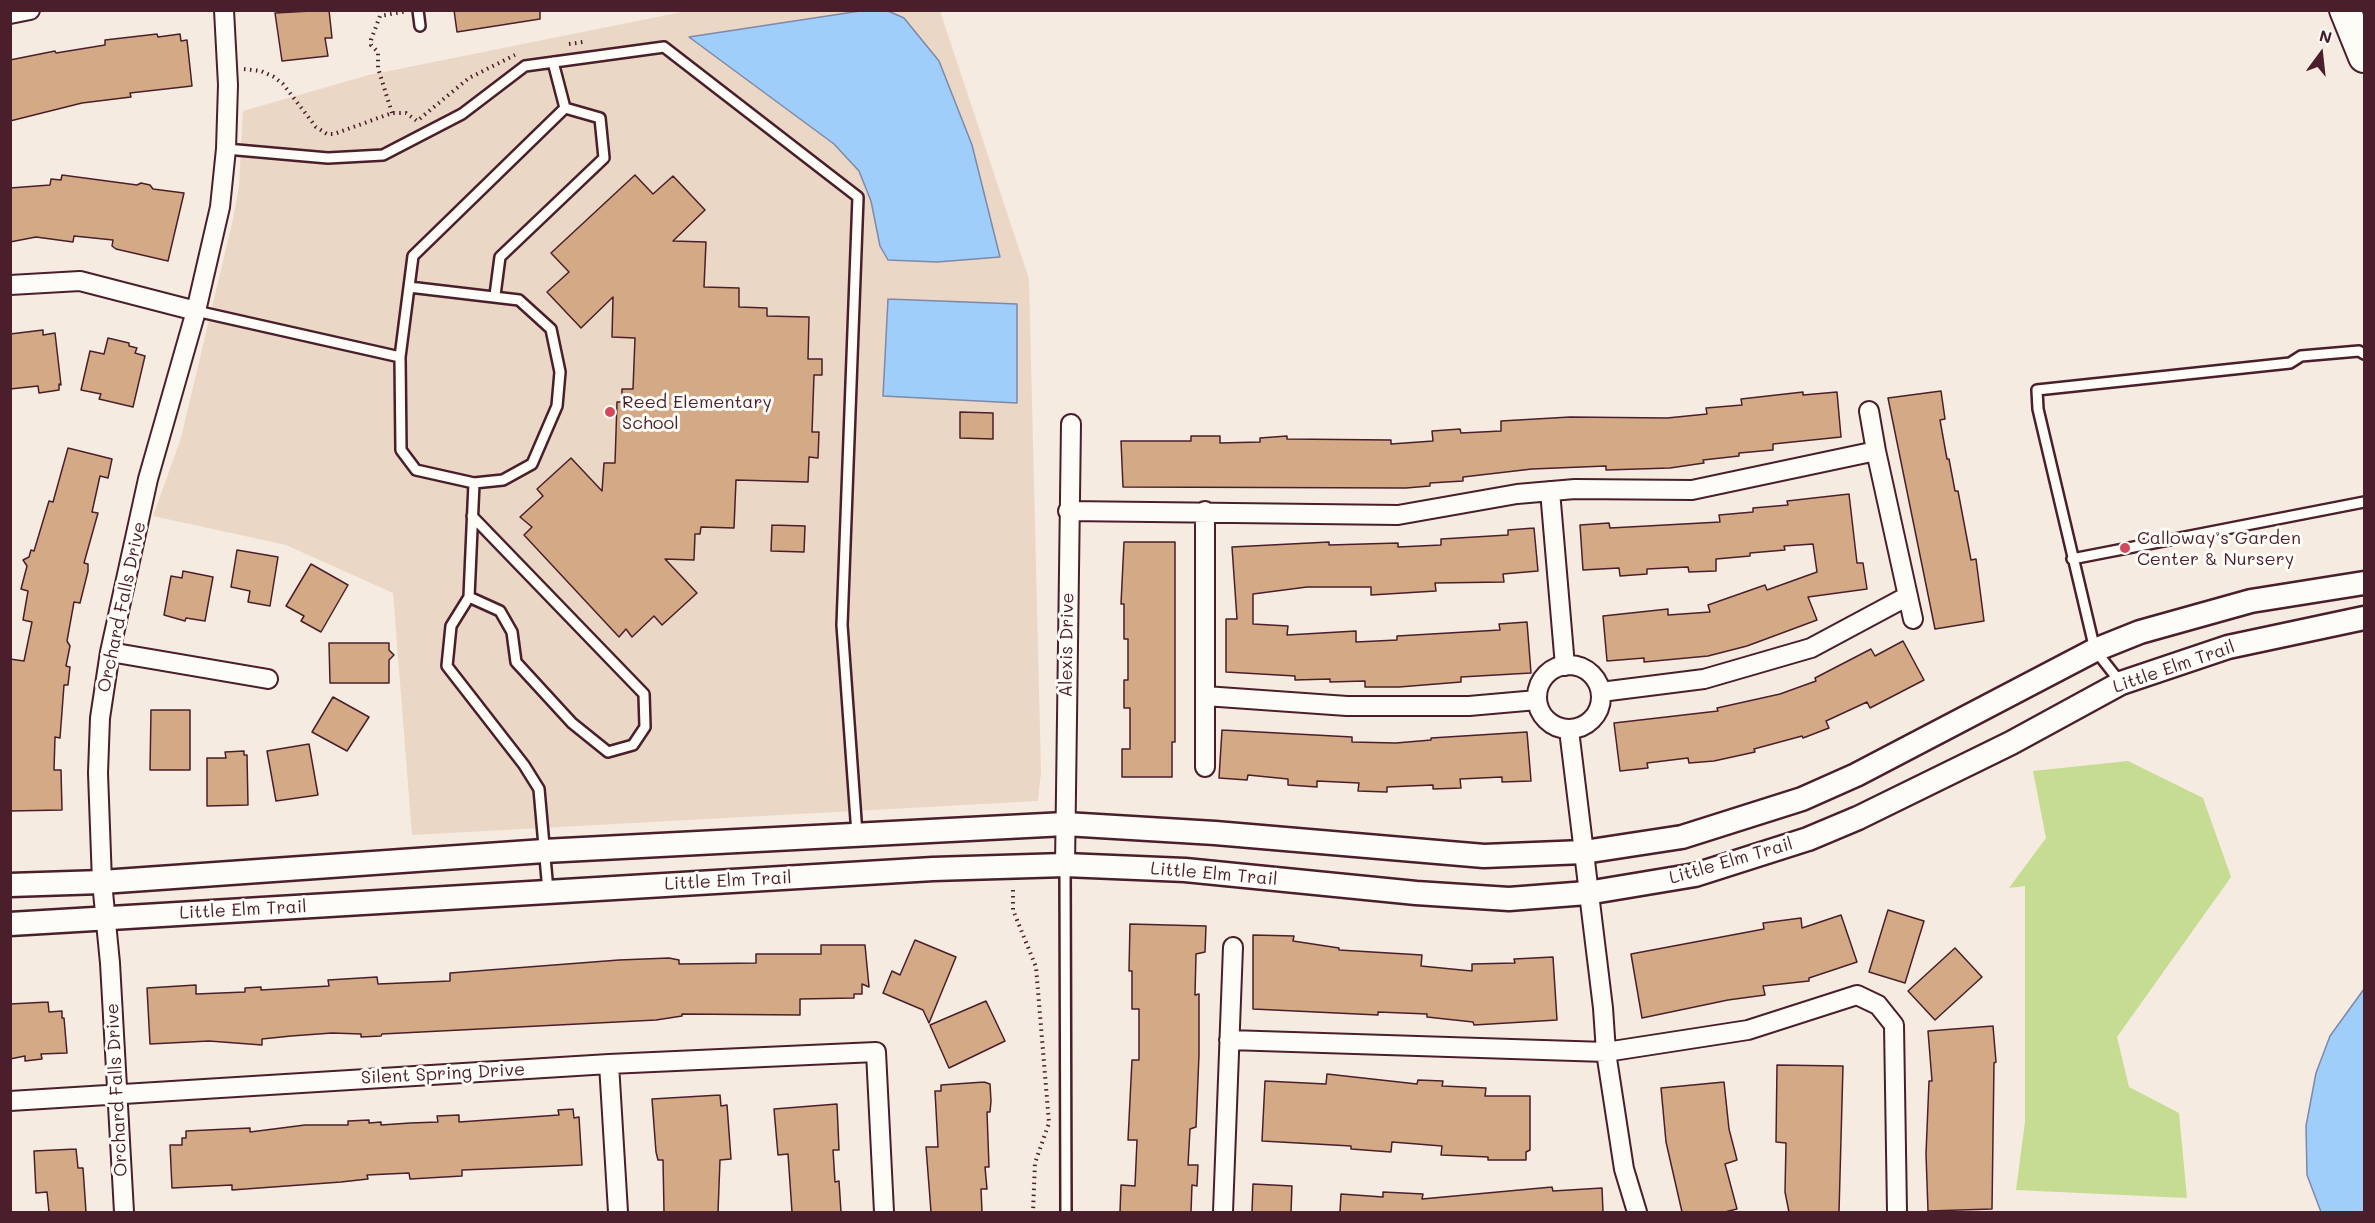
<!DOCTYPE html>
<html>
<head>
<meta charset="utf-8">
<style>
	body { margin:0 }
	#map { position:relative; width:2375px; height:1223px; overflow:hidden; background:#f5ebe0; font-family:Mali,sans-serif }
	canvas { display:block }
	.frame { position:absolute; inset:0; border:12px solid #4a1f2b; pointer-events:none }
	.north { position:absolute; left:2291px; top:24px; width:60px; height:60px; -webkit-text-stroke:4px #fdfcf7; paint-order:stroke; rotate:15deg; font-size:16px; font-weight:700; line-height:24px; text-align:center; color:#4a1f2b }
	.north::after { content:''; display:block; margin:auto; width:21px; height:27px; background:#4a1f2b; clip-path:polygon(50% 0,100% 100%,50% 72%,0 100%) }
</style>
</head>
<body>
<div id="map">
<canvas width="2375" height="1223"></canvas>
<div class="frame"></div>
<div class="north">N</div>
</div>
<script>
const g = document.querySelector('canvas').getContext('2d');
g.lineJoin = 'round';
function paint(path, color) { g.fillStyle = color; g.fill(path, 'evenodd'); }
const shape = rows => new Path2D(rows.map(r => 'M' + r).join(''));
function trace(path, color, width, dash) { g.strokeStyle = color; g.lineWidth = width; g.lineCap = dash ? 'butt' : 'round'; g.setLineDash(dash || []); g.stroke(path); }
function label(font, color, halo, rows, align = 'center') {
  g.font = font + ' Mali,sans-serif'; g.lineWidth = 6; g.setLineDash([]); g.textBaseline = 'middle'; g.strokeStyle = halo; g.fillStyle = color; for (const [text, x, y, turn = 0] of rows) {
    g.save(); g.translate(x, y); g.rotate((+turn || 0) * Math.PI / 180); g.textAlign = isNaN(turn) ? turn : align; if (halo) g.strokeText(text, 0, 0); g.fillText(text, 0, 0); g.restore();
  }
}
const built = shape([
	[687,11,940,11,1029,279,1041,772,1038,801,412,835,393,593,286,545,153,516,181,438,233,219,239,186,243,111,369,75]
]);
const green = shape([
	[2128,761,2203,798,2231,877,2117,1037,2129,1087,2179,1113,2187,1198,2016,1190,2025,1122,2025,886,2009,888,2046,838,2033,771]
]);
const water = shape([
	[860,11,888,11,904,18,939,61,972,145,1000,257,937,262,888,260,880,246,871,201,859,171,834,144,689,37,860,11],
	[888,299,1017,304,1017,403,883,396,888,299],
	[2364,989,2364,1212,2321,1212,2307,1175,2306,1126,2316,1073,2330,1036,2364,989]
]);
const building = shape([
	[329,10,332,38,325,38,328,56,282,61,275,13,329,10],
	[454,10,540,10,540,19,457,32,454,10],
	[157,34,158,37,180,34,181,41,187,40,192,86,130,93,131,97,82,103,10,121,10,60,55,51,56,53,105,45,105,40,157,34],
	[62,175,137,185,141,183,150,185,153,189,184,193,168,261,116,249,112,246,113,240,74,236,73,242,36,237,10,242,10,188,50,185,51,179,61,180,62,175],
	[635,175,653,194,673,176,705,210,673,241,706,242,704,287,739,288,739,307,767,308,767,316,809,317,808,359,822,359,822,375,814,375,812,432,819,432,818,458,809,457,808,482,736,480,734,528,701,527,700,534,695,534,694,560,665,559,697,593,662,625,654,616,632,637,626,629,619,637,524,535,532,527,520,517,543,496,537,489,571,458,602,491,604,463,615,463,617,402,622,402,622,389,633,389,635,338,612,337,613,297,581,328,547,292,569,272,551,253,635,175],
	[43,330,43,335,55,333,61,385,59,384,59,390,39,393,38,386,10,389,10,334,43,330],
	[108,338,129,343,129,346,137,348,135,353,145,356,133,407,99,399,101,394,81,390,90,351,104,354,108,338],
	[1941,391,1945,419,1940,420,1947,459,1949,459,1955,491,1958,491,1971,560,1976,559,1984,621,1935,629,1888,398,1941,391],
	[1803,392,1803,395,1837,392,1841,437,1773,444,1773,450,1739,453,1739,456,1703,460,1704,463,1670,468,1606,470,1606,466,1532,469,1463,477,1463,481,1430,483,1430,486,1406,488,1123,487,1121,441,1191,441,1191,436,1220,436,1220,443,1260,442,1260,438,1287,436,1287,439,1391,440,1391,444,1433,441,1432,431,1460,429,1461,433,1501,431,1501,421,1570,417,1667,418,1707,414,1706,408,1742,405,1741,399,1803,392],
	[960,412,993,413,993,439,960,438,960,412],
	[68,448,112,459,108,478,100,476,92,512,98,513,84,563,88,564,88,571,80,603,74,602,67,641,70,646,66,666,70,667,68,685,64,685,60,738,55,737,54,770,61,770,62,810,10,811,10,659,24,661,32,622,23,620,28,591,21,589,27,566,23,560,29,557,31,550,34,551,49,501,53,502,68,448],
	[1849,494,1857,563,1863,563,1867,589,1808,597,1817,620,1747,646,1708,656,1644,662,1644,658,1607,661,1603,616,1668,609,1668,615,1710,612,1708,605,1765,585,1767,590,1817,572,1813,544,1784,546,1785,550,1750,553,1750,556,1716,559,1716,571,1689,572,1688,567,1647,569,1647,574,1620,576,1619,568,1583,570,1580,525,1609,523,1610,528,1720,522,1719,515,1753,512,1753,508,1788,505,1787,501,1849,494],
	[772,525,805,526,804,552,771,551,772,525],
	[1534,528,1538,571,1503,574,1504,582,1435,583,1436,591,1371,595,1371,587,1307,587,1253,594,1253,624,1288,626,1287,635,1356,631,1356,642,1397,640,1397,636,1500,630,1499,624,1527,622,1531,673,1461,677,1461,682,1399,687,1365,687,1365,681,1330,682,1330,679,1295,680,1295,676,1226,672,1226,619,1237,619,1232,547,1329,542,1329,545,1398,543,1398,547,1441,545,1441,539,1508,535,1508,530,1534,528],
	[1124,542,1175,542,1175,742,1172,742,1172,777,1122,777,1122,749,1130,749,1130,708,1124,708,1124,680,1128,680,1128,639,1124,639,1124,604,1121,604,1124,542],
	[237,550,278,557,270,606,248,602,250,591,231,587,237,550],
	[311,564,348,585,321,632,301,621,304,616,286,606,311,564],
	[183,571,213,577,205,621,186,618,185,621,164,615,171,576,182,578,183,571],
	[1903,641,1924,680,1870,708,1867,702,1826,721,1829,728,1803,738,1802,736,1754,749,1755,752,1714,761,1689,763,1688,758,1647,763,1648,768,1620,771,1614,723,1718,711,1717,708,1780,694,1816,681,1815,678,1871,649,1875,656,1903,641],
	[329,643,389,643,389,650,394,655,389,660,389,683,330,683,329,643],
	[333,697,369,717,347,751,312,732,333,697],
	[151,710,190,710,190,770,150,770,151,710],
	[1222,730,1352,737,1352,742,1396,743,1431,740,1431,738,1527,732,1531,781,1502,782,1502,777,1460,779,1461,788,1433,789,1433,785,1387,787,1387,792,1358,791,1359,783,1317,781,1317,787,1288,785,1288,779,1248,775,1247,780,1219,778,1222,730],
	[309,744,318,795,276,801,267,751,309,744],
	[244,751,244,755,247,755,248,805,207,806,207,758,226,758,225,752,244,751],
	[1888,910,1924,921,1905,983,1869,972,1888,910],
	[1841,915,1857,962,1809,978,1809,981,1763,986,1765,995,1728,1000,1642,1018,1631,954,1764,929,1763,923,1801,918,1802,928,1841,915],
	[1130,924,1206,926,1205,952,1196,954,1195,995,1199,994,1199,1055,1196,1127,1190,1129,1188,1165,1198,1165,1197,1186,1192,1185,1191,1212,1120,1212,1121,1185,1135,1186,1137,1140,1128,1140,1132,1060,1139,1060,1139,1009,1132,1009,1132,971,1129,971,1130,924],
	[1253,935,1294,936,1293,941,1339,948,1339,950,1422,955,1421,966,1472,971,1472,964,1515,963,1514,959,1553,957,1557,1020,1474,1025,1473,1022,1427,1017,1427,1014,1378,1012,1378,1015,1253,1009,1253,935],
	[915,940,956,957,929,1023,923,1010,883,993,892,971,900,975,915,940],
	[821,945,865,945,869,987,862,984,862,994,854,994,854,998,800,999,800,1015,682,1014,682,1016,656,1020,382,1034,381,1036,361,1037,361,1034,332,1033,291,1036,262,1039,262,1045,209,1041,150,1044,147,988,196,985,196,994,245,992,245,988,261,987,261,990,329,986,328,980,377,977,378,984,450,981,450,973,619,960,669,958,679,960,679,964,756,963,756,954,821,954,821,945],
	[1955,948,1982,977,1935,1020,1908,991,1955,948],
	[986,1001,1005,1041,949,1068,930,1025,986,1001],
	[48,1002,49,1012,62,1011,62,1018,64,1018,67,1053,41,1054,42,1059,25,1061,25,1056,10,1059,10,1004,48,1002],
	[1993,1026,1996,1062,1994,1063,1992,1209,1928,1211,1926,1154,1929,1081,1932,1081,1928,1031,1993,1026],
	[1777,1065,1843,1066,1839,1212,1789,1212,1785,1192,1786,1143,1776,1142,1777,1065],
	[1327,1074,1417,1084,1418,1080,1443,1081,1442,1086,1486,1088,1485,1096,1530,1096,1530,1150,1526,1152,1526,1160,1488,1160,1488,1157,1441,1155,1442,1146,1392,1142,1391,1152,1351,1149,1351,1146,1262,1141,1265,1081,1326,1084,1327,1074],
	[984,1082,990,1084,991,1101,990,1112,987,1112,989,1167,985,1167,987,1189,981,1189,982,1212,931,1212,926,1147,938,1147,935,1091,941,1091,941,1085,984,1082],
	[1724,1082,1729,1129,1737,1160,1725,1164,1737,1209,1725,1212,1682,1212,1666,1142,1661,1088,1724,1082],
	[720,1095,721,1106,727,1105,731,1159,720,1160,718,1212,664,1212,663,1160,658,1160,656,1152,652,1099,720,1095],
	[837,1104,839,1150,833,1150,835,1182,839,1181,841,1212,792,1212,788,1154,778,1155,774,1109,837,1104],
	[573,1109,574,1118,579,1117,582,1165,462,1170,462,1176,410,1179,409,1173,367,1175,368,1179,341,1182,232,1190,232,1185,172,1188,170,1145,182,1145,182,1138,186,1138,186,1131,250,1128,250,1132,305,1125,348,1125,348,1121,369,1120,369,1123,381,1122,381,1125,410,1123,438,1122,437,1116,459,1115,459,1122,559,1115,558,1110,573,1109],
	[76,1149,78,1168,83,1168,86,1212,49,1212,47,1192,36,1193,34,1151,76,1149],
	[1253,1184,1292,1186,1291,1212,1252,1212,1253,1184],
	[1552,1187,1553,1191,1602,1188,1603,1212,1340,1212,1341,1194,1383,1197,1383,1192,1423,1194,1422,1199,1552,1187]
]);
const path = shape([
	[569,44,583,42,583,44],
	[244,69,261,71,274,77,283,84,316,127,327,134,334,134,392,113,406,113,417,121,469,78,515,55],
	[392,113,378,68,378,52,371,45,371,40,380,16,407,11],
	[1013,890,1013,910,1036,967,1049,1123,1035,1163,1033,1212]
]);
const service = shape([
	[418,10,420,26],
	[553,62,565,108],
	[226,149,328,158,383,155,462,114,525,66,664,47,858,197,842,625,857,834],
	[409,287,519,300,551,329,560,372,557,406,532,464,503,480,474,483,416,470,401,450,400,357,409,287,413,256,565,108,600,118,604,158,500,257,495,295],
	[196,311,400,357],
	[474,483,469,597,451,626,447,666,524,765,539,789,548,891],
	[2072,559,2364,502],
	[469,597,500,611,512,632,516,662,572,723,608,752,633,745,645,727,644,694,472,516],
	[2121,683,2095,650,2038,409,2037,390,2290,363,2301,356,2359,351,2364,354],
	[1065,865,1066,1212]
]);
const minor = shape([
	[10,14,30,10],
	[10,285,80,281,196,311],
	[1876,451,1913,619],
	[1550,491,1565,666],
	[1068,511,1398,515,1517,494,1575,489,1692,490,1876,451,1869,411],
	[110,652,268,679],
	'1537 697a32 32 0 1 1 64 0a32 32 0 1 1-64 0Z',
	[1601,692,1704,679,1811,648,1908,596],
	[1205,696,1347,706,1469,706,1537,700],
	[1569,730,1603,1008,1606,1052,1624,1169,1637,1212],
	[1205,767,1205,511],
	[1065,865,1071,424],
	[1229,1040,1606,1052,1748,1030,1857,995,1878,1005,1894,1025,1897,1212],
	[609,1064,618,1212],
	[10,1101,609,1064,876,1052,884,1212],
	[124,1212,110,963,102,882,98,773,100,718,110,652,148,479,196,311,220,207,226,149,228,85,224,10],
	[1223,1212,1233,947]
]);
const tertiary = shape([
	[10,885,102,882,544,851,1065,824,1215,833,1484,856,1584,852,1682,837,1802,799,1856,775,2095,650,2140,632,2251,601,2364,583],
	[10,924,933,869,1065,865,1185,870,1416,893,1509,899,1587,893,1695,875,1808,839,1858,818,2011,743,2121,683,2228,647,2364,618]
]);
const primary = shape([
	[2345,10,2364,57]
]);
const markers = [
	[610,412,6,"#d1495b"],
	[2125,548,6,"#d1495b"]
];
const poiNames = [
	["Reed Elementary",622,402],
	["School",622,423],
	["Calloway’s Garden",2137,538],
	["Center & Nursery",2137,559]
];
const streetNames = [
	["Orchard Falls Drive",122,607,-78],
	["Alexis Drive",1067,645,-89],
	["Little Elm Trail",2174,667,-19],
	["Little Elm Trail",1731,861,-16],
	["Little Elm Trail",1214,874,5],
	["Little Elm Trail",728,881,-3],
	["Little Elm Trail",243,910,-3],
	["Silent Spring Drive",443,1074,-3],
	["Orchard Falls Drive",117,1090,-93]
];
paint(built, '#ebd7c5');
paint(green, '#c5dc92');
paint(water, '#a0cefb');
trace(water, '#7e88a8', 1.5);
paint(building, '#d4a986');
trace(building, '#4a1f2b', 1.5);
trace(service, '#4a1f2b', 14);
trace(minor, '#4a1f2b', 22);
trace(tertiary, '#4a1f2b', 27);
trace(primary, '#4a1f2b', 34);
trace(path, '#4a1f2b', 4, [1.5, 4.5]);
trace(service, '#fdfcf7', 9);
trace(minor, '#fdfcf7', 18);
trace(tertiary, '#fdfcf7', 22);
trace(primary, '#fdfcf7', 30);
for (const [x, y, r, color] of markers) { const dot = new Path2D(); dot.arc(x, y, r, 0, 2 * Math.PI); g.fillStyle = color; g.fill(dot); trace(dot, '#fdfcf7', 2); }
label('18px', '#4a1f2b', '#fdfcf7', poiNames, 'left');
label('18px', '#4a1f2b', '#fdfcf7', streetNames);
</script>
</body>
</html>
